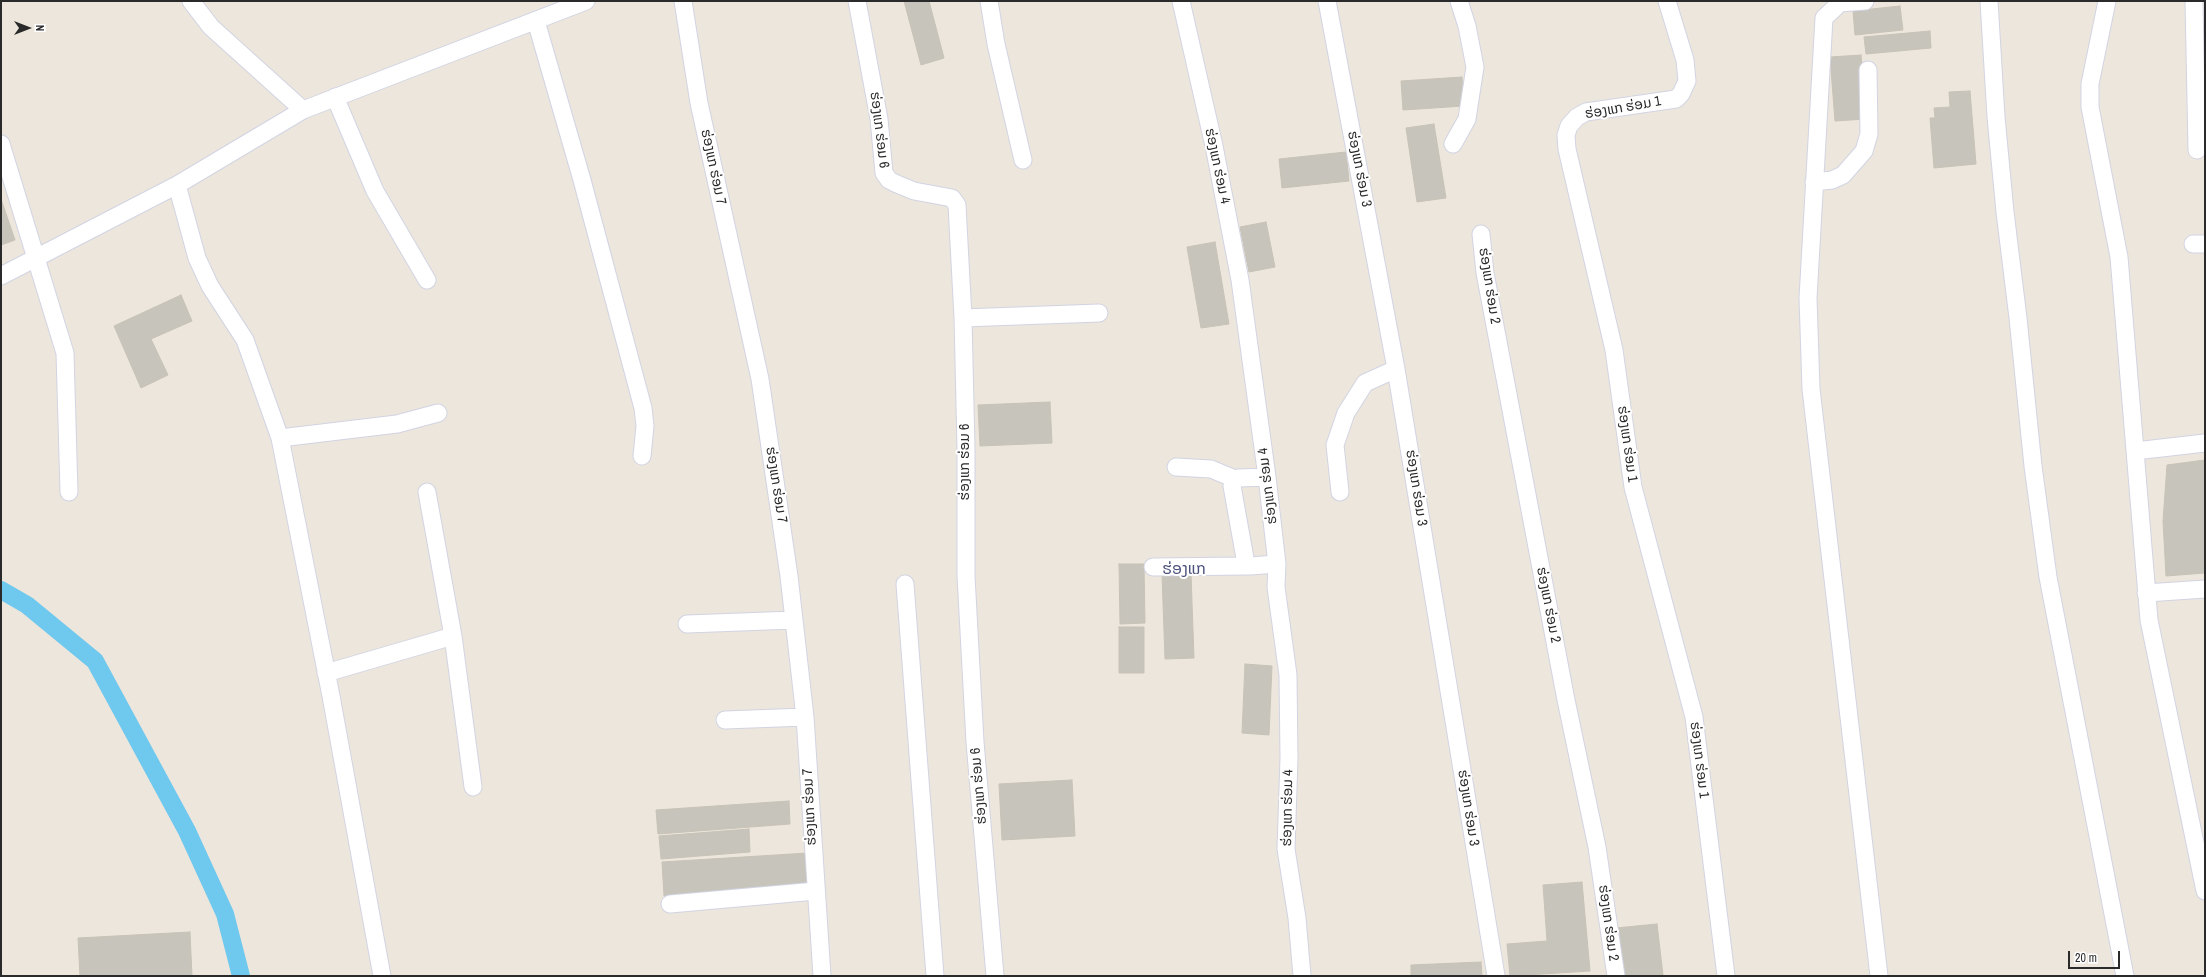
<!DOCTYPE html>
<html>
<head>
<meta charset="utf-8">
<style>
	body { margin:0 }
	#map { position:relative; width:2206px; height:977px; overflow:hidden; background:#ece6dc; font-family:"Archivo Narrow",sans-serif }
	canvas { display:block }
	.frame { position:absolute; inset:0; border:2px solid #2a2a2a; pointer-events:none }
	.north { position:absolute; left:8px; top:8px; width:40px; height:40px; -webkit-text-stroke:3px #fff; paint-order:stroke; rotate:90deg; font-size:11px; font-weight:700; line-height:16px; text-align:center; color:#2a2a2a }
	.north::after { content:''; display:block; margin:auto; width:14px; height:18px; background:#2a2a2a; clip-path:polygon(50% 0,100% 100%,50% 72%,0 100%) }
	.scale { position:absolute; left:2068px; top:951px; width:52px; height:18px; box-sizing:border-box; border:2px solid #2a2a2a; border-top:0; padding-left:5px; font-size:12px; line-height:14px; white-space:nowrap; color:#2a2a2a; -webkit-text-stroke:3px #fff; paint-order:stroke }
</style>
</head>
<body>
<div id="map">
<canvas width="2206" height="977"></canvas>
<div class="frame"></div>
<div class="north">N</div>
<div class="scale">20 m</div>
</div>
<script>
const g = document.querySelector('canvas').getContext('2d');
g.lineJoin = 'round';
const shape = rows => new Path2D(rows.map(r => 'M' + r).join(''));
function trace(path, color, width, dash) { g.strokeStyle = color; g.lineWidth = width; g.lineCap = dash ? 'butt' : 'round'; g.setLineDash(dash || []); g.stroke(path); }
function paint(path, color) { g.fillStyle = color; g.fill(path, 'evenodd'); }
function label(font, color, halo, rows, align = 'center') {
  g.font = font + ' "Archivo Narrow","Noto Sans Lao",sans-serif'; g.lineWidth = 4; g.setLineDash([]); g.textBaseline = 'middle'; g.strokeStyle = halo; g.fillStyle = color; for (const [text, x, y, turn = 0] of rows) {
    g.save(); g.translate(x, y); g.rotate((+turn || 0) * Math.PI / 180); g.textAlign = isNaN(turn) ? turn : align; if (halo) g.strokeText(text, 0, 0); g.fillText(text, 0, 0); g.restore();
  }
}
const canal = shape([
	[1,590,27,605,95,661,187,831,225,914,241,976]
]);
const building = shape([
	[904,1,929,1,944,58,921,65,904,1],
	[1900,6,1903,30,1855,35,1853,11,1900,6],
	[1930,31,1931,48,1866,54,1864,37,1930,31],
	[1861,55,1866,119,1835,121,1830,57,1861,55],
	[1462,77,1464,106,1403,110,1401,81,1462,77],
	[1970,91,1976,164,1934,168,1930,118,1935,118,1934,108,1950,107,1949,92,1970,91],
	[1434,124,1446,198,1417,202,1406,128,1434,124],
	[1346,152,1349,181,1282,188,1279,159,1346,152],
	[1,199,15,240,1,245,1,199],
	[1266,222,1275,267,1249,272,1240,227,1266,222],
	[1215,242,1229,324,1201,328,1187,247,1215,242],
	[181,295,192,321,151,339,168,375,141,388,114,326,181,295],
	[1050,402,1052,443,980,446,978,405,1050,402],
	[2205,460,2205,573,2166,576,2163,521,2167,465,2205,460],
	[1119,564,1144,564,1145,623,1120,624,1119,564],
	[1191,574,1194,658,1165,659,1162,575,1191,574],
	[1119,627,1144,627,1144,673,1119,673,1119,627],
	[1245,664,1272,666,1269,735,1242,733,1245,664],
	[1072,780,1075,836,1002,840,999,784,1072,780],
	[789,801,790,824,658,834,656,810,789,801],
	[749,829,750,852,661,859,659,836,749,829],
	[808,853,810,887,664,896,662,862,808,853],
	[1582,882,1590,971,1510,976,1507,944,1547,941,1543,885,1582,882],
	[1657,924,1663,975,1621,976,1616,928,1657,924],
	[190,932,192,976,80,976,78,938,190,932],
	[1481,962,1482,976,1411,976,1411,965,1481,962]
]);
const minor = shape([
	[191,1,211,27,303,110],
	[683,1,699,103,760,379,789,576,805,717,822,976],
	[857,1,879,119,884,173,889,180,897,184,914,191,952,198,957,205,963,318,966,449,966,576,975,742,995,976],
	[989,1,996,44,1023,160],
	[1181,1,1214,146,1240,280,1267,477,1277,564,1276,587,1288,675,1289,758,1286,849,1297,918,1302,976],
	[1327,1,1396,369,1496,976],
	[1667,1,1685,60,1687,81,1681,94,1676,99,1586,112,1577,117,1569,126,1566,135,1567,149,1614,350,1633,487,1694,717,1726,976],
	[1865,1,1840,3,1824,18,1808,298,1811,389,1879,976],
	[1989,1,1996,117,2005,212,2018,318,2033,466,2048,577,2125,976],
	[2107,1,2090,84,2090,107,2119,257,2149,620,2205,891],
	[2194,1,2197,150],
	[536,21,582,180,643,408,645,426,642,456],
	[335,97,375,191,427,280],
	[1,144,65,353,69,492],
	[1453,144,1467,119,1475,67,1467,26,1459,1],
	[1814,182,1832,180,1843,175,1864,151,1869,134,1868,70],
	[177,185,197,258,210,286,245,340,280,438,331,696,382,976],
	[1481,234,1485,273,1566,700,1597,847,1616,976],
	[2193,244,2205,244],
	[1,276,177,185,303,110,586,1],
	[963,318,1099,313],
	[280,438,397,424,438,413],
	[2135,451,2205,443],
	[1176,467,1211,469,1235,479],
	[1267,477,1238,478,1235,479,1232,486,1246,564,1250,566,1277,564],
	[427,492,453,636,473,787],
	[1340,492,1335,445,1346,413,1365,383,1396,369],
	[1153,567,1248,566],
	[905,584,935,976],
	[2146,593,2205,589],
	[687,624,794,620],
	[326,673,453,636],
	[725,720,805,717],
	[670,904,816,891]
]);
const streetNames = [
	["ຮ່ອງແກ ຮ່ອມ 1",1623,108,-10],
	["ຮ່ອງແກ ຮ່ອມ 6",879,130,83],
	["ຮ່ອງແກ ຮ່ອມ 4",1217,166,78],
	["ຮ່ອງແກ ຮ່ອມ 7",713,167,78],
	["ຮ່ອງແກ ຮ່ອມ 3",1359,169,79],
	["ຮ່ອງແກ ຮ່ອມ 2",1489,286,81],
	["ຮ່ອງແກ ຮ່ອມ 1",1627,444,82],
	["ຮ່ອງແກ ຮ່ອມ 6",965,462,-90],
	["ຮ່ອງແກ ຮ່ອມ 7",776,485,81],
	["ຮ່ອງແກ ຮ່ອມ 4",1268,486,-97],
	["ຮ່ອງແກ ຮ່ອມ 3",1416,488,81],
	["ຮ່ອງແກ ຮ່ອມ 2",1548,605,79],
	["ຮ່ອງແກ ຮ່ອມ 1",1699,760,83],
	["ຮ່ອງແກ ຮ່ອມ 6",979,786,-95],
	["ຮ່ອງແກ ຮ່ອມ 7",810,807,-93],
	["ຮ່ອງແກ ຮ່ອມ 4",1288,808,-89],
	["ຮ່ອງແກ ຮ່ອມ 3",1468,808,81],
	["ຮ່ອງແກ ຮ່ອມ 2",1608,923,82]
];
const quarterNames = [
	["ຮ່ອງແກ",1184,570]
];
trace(canal, '#6fc8ee', 18);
paint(building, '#c7c4bb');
trace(building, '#c8c2b6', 1);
trace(minor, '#d2d4e3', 19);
trace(minor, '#fff', 17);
label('14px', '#2a2a2a', '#fff', streetNames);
label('16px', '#4b517b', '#fff', quarterNames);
</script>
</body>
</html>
